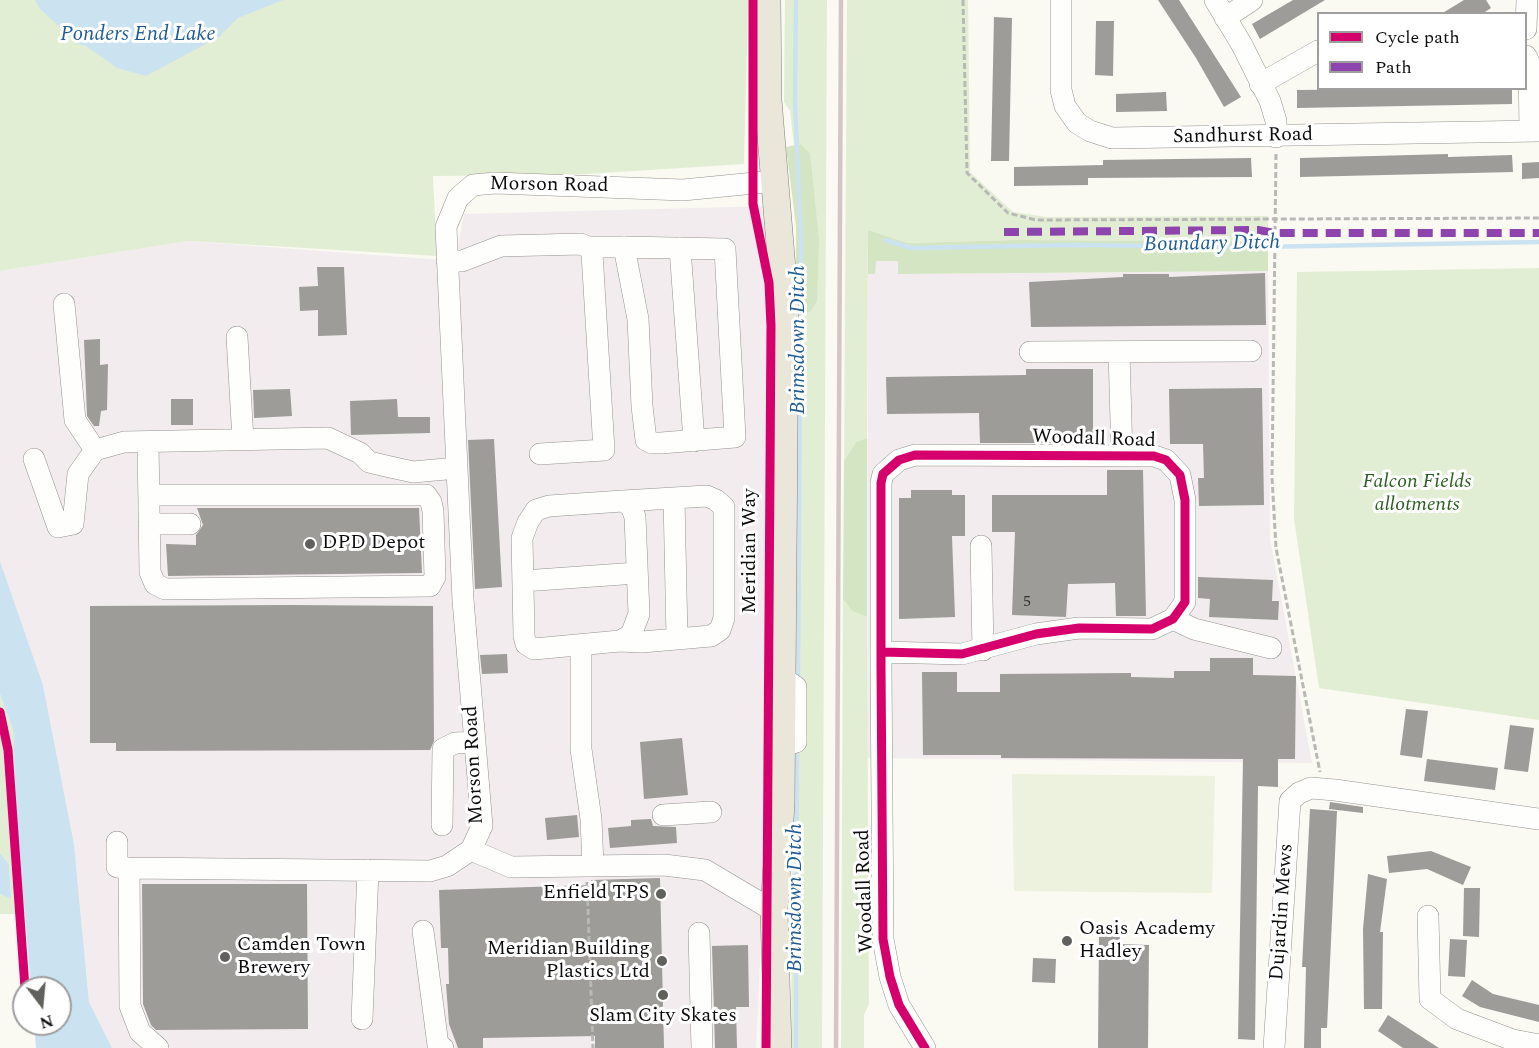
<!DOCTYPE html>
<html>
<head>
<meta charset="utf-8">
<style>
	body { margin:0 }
	#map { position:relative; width:1539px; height:1048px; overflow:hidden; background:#faf9f2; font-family:Spectral,serif }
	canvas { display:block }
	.legend { position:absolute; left:1317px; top:12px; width:210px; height:78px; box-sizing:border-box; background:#fff; border:2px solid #9e9e9e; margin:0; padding:8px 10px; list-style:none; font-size:18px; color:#0d0d0d }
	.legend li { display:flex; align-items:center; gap:12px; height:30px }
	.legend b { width:30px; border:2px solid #9e9e9e }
	.north { position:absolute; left:12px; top:976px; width:60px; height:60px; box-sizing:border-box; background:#fff; border:2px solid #9e9e9e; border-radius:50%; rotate:164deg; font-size:16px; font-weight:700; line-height:24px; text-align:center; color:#0d0d0d }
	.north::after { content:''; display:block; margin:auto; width:21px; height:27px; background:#60605d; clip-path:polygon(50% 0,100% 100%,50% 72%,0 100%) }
</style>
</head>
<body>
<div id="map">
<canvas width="1539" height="1048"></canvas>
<ul class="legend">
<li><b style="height:8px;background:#d6006c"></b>Cycle path</li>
<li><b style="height:8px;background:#8e44ad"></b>Path</li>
</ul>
<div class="north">N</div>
</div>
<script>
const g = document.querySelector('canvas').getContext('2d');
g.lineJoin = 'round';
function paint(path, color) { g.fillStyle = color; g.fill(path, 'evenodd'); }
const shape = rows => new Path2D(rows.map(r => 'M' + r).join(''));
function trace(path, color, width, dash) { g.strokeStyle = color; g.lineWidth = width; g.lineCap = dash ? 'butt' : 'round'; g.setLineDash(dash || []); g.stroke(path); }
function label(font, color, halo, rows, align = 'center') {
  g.font = font + ' Spectral,serif'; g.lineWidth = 6; g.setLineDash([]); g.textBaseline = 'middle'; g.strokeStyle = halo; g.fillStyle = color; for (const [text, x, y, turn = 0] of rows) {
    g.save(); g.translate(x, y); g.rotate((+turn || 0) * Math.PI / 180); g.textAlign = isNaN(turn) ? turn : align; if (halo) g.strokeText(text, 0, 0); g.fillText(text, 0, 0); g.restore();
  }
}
const industrial = shape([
	[771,206,773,299,764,876,756,1048,112,1048,89,1002,74,844,43,685,0,561,0,271,188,241,455,261,464,214],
	[875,261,898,261,898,274,1268,271,1270,539,1312,763,867,758,868,274,875,274]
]);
const green = shape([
	[0,0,748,0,744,164,571,175,433,176,437,256,188,241,0,271],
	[785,0,827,0,822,1048,791,1048,796,313,810,312,801,144,794,145,790,111,784,102],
	[847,0,968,0,970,172,1013,212,1047,217,1268,216,1268,241,1013,240,908,243,868,230,867,438,856,442,844,461],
	[1539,268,1539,720,1319,688,1294,519,1297,272],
	[843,599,852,611,867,617,869,1004,864,1015,864,1048,841,1048],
	[0,694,13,730,25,914,0,914,0,894,11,899,9,864,0,853]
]);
const forest = shape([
	[801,144,810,154,819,239,817,301,810,312,796,313,796,226,786,147],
	[868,230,908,243,1013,240,1268,241,1268,271,898,274,898,261,876,261,875,274,868,274],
	[867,438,867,617,852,611,843,599,844,461,856,442]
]);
const pitch = shape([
	[1012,774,1215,776,1212,893,1014,891]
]);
const water = shape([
	[35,0,283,0,238,18,219,37,146,76,117,68,86,46,74,43,69,35,40,9],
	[0,561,43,685,74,844,89,1002,112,1048,36,1048,34,1024,60,1024,60,988,31,988,17,820,13,730,0,694],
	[0,853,9,864,11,899,0,894]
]);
const stream = shape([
	[796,0,795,102,801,242,798,680],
	[886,240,911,248,1073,245,1257,247,1539,242],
	[15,888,29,893],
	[796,1048,797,748]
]);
const building = shape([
	[1158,0,1179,0,1241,97,1224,107,1196,58],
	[1293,0,1325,0,1260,39,1252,24],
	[1464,0,1486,0,1491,8,1482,14,1441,14],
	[994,17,1012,18,1009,161,991,161],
	[1096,21,1114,21,1113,76,1095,75],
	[1512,88,1512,104,1297,108,1297,90],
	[1166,92,1167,111,1116,112,1116,94],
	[1448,154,1448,157,1512,155,1513,172,1300,177,1300,158],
	[1251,158,1252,177,1088,178,1088,185,1014,186,1014,167,1103,165,1103,160],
	[1539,162,1539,178,1522,179,1522,163],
	[317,267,344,267,347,335,318,336,318,310,300,311,299,287,318,286],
	[1265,273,1266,325,1031,327,1029,282,1123,277,1123,274,1169,274,1169,277],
	[100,339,100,365,108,364,107,410,101,411,99,426,94,426,87,416,84,340],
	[1026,369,1093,369,1093,443,980,443,979,413,887,414,886,377,1026,375],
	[1262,388,1264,505,1199,506,1198,478,1204,478,1203,444,1170,444,1169,389],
	[290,389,292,416,254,418,253,390],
	[171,399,193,399,193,425,171,425],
	[397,399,398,417,430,417,430,433,351,435,350,401],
	[494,439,502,587,475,589,468,440],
	[1107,470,1143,470,1146,616,1116,616,1115,583,1068,584,1066,617,1012,615,1015,532,992,532,992,495,1107,495],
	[911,490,952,490,952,495,965,495,965,536,952,536,955,617,899,619,899,498,911,498],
	[197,508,419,508,422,573,168,576,166,544,196,545,196,535,203,525],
	[1198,577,1273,580,1272,601,1279,601,1278,620,1209,617,1210,599,1198,598],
	[290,605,433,606,434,741,430,750,116,751,116,743,90,743,90,606],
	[507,654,508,673,482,674,480,655],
	[1210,658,1253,658,1253,675,1296,676,1295,759,1278,759,1278,787,1258,786,1255,1040,1238,1039,1243,759,1001,758,1001,755,923,755,922,672,957,672,957,692,1000,692,1000,674,1131,673,1131,677,1174,678,1174,671,1210,671],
	[1406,709,1428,711,1422,758,1400,755],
	[1510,725,1534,728,1528,772,1504,769],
	[682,738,688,795,644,799,640,742],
	[1427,759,1498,768,1495,790,1424,781],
	[1330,802,1363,807,1363,813,1329,809],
	[1310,809,1337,811,1327,1028,1321,1028,1321,1048,1304,1048,1306,967,1302,967],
	[577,815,579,837,547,840,545,818],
	[651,819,653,826,676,827,677,843,610,848,608,828,631,826,631,820],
	[1431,851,1471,867,1463,885,1427,869,1389,873,1387,856],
	[1368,874,1387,879,1380,932,1383,932,1382,1009,1364,1009,1363,929],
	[660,878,664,1048,595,1048,595,1036,483,1038,483,1048,458,1048,449,1024,446,984,449,984,448,948,441,948,439,890,592,885,591,880],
	[142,884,307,884,308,1029,156,1030,151,1025,143,1004],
	[1464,888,1480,888,1479,937,1463,936],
	[1099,934,1120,936,1119,944,1149,945,1148,1048,1098,1048],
	[1450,939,1467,940,1465,977,1448,976],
	[748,945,749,1007,736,1007,737,1048,715,1048,712,946],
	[1033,958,1056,959,1055,983,1032,982],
	[1472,980,1493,994,1539,1005,1539,1022,1480,1007,1462,996],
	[1388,1015,1439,1048,1403,1048,1378,1031]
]);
const path = shape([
	[963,0,967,173,1008,213,1036,220,1539,218],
	[1276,154,1272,477,1276,548,1320,772],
	[587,882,593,1048]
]);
const minor = shape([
	[1061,0,1061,90,1065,106,1077,123,1090,131,1112,138,1539,131],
	[1215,0,1242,45,1270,101,1276,121,1276,137],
	[1225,18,1252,0],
	[1526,29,1527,0],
	[1526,56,1529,62,1530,131],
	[1260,84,1318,51],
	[588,247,624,247,725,249,735,437,661,443,652,443,646,440,642,406,638,319,624,247],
	[680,248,694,441],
	[447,261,462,261,501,246,581,244,588,247,592,253,604,450,540,454],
	[64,304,75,420,95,450],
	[237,337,243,440],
	[1030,352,1251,351],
	[1119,352,1122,456],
	[148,442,150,572,155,584,165,589,430,586,435,577,433,511,431,502,426,495,149,495],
	[34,459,58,527,73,524,78,474,95,450,124,442,328,438,360,453,369,462,386,466,413,472,457,468],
	[674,498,677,638],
	[623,501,631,506,635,517,639,614,631,635,620,641,534,649,526,644,524,636,522,538,528,522,536,510,549,506,623,501],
	[149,524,190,524],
	[981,546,983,650],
	[523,581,637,573],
	[1173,619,1194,629,1271,648],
	[620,641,642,642,711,636,720,630,724,618,724,507,716,500,707,496,623,501],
	[581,646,581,749,591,819,593,866],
	[881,652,962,654,1036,634,1079,628,1152,629,1173,619,1185,602,1185,500,1180,475,1166,460,1154,456,915,455,899,460,883,474,881,483,881,667,883,939,890,977,899,1005,925,1048],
	[781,746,796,742,796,687,782,677],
	[663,815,711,812],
	[442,825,443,749,455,743,475,742],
	[117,842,117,867,129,868,430,871,447,866,471,850],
	[129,868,130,1006,140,1032,158,1048],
	[774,911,705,870,664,865,511,867,471,850,482,826,463,600,446,227,458,198,473,185,495,183,683,190,775,181],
	[1428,916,1430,999,1457,1019,1513,1040,1539,1045],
	[423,931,438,1045,443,1048],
	[699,933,702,1048],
	[362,1019,368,870],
	[1274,1048,1290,801,1299,793,1311,788,1335,790,1539,819]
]);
const major = shape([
	[767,0,768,100,785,305,781,804,774,911,778,1048]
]);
const rail = shape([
	[836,1048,841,0]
]);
const quiet = shape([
	[1004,232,1258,230,1275,233,1539,233]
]);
const cycleway = shape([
	[753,0,753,204,769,283,771,326,766,1048],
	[881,652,962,654,1036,634,1079,628,1152,629,1173,619,1185,602,1185,500,1180,475,1166,460,1154,456,915,455,899,460,883,474,881,483,881,667,883,939,890,977,899,1005,925,1048],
	[0,712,8,750,25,988]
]);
const markers = [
	[310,544,6,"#60605d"],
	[661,894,6,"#60605d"],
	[1067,941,6,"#60605d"],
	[225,957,6,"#60605d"],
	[662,961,6,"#60605d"],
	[663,995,6,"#60605d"]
];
const numberNames = [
	["5",1027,603]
];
const streetNames = [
	["Sandhurst Road",1243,137,-1],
	["Morson Road",549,186,1],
	["Woodall Road",1094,440,2],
	["Meridian Way",751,551,-90],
	["Morson Road",475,765,-93],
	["Woodall Road",866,891,-92],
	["Dujardin Mews",1283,912,-86]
];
const parkNames = [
	["Falcon Fields",1417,483],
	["allotments",1417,506]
];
const poiNames = [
	["DPD Depot",322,544],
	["Enfield TPS",649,894,"right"],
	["Oasis Academy",1079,930],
	["Hadley",1079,953],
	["Camden Town",237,946],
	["Brewery",237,969],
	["Meridian Building",650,950,"right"],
	["Plastics Ltd",650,973,"right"],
	["Slam City Skates",663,1017,"center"]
];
const waterNames = [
	["Ponders End Lake",138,36],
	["Boundary Ditch",1212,245,-1],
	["Brimsdown Ditch",800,340,-90],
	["Brimsdown Ditch",797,898,-90]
];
paint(industrial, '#f2ecee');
paint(green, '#e2eed4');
paint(forest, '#d3e5c2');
paint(pitch, '#ecf2dd');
paint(water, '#cbe3f1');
trace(stream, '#cbe3f1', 4.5);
paint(building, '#9d9c98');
trace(minor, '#949390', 22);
trace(major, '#81817d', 28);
trace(path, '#b8b8b6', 3, [6, 3]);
trace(minor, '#fefefd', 21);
trace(major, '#eae7da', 27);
trace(rail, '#d5c6c5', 4.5);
trace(quiet, '#8e44ad', 8, [15, 8]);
trace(cycleway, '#d6006c', 9);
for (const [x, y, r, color] of markers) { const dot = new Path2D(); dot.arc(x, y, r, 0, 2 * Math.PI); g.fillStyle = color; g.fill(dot); trace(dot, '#fff', 2); }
label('16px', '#313130', null, numberNames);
label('20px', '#0d0d0d', '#fff', streetNames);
label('italic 20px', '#2c6022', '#fff', parkNames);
label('20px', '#0d0d0d', '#fff', poiNames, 'left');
label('italic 21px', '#205d95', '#fff', waterNames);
</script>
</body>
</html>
